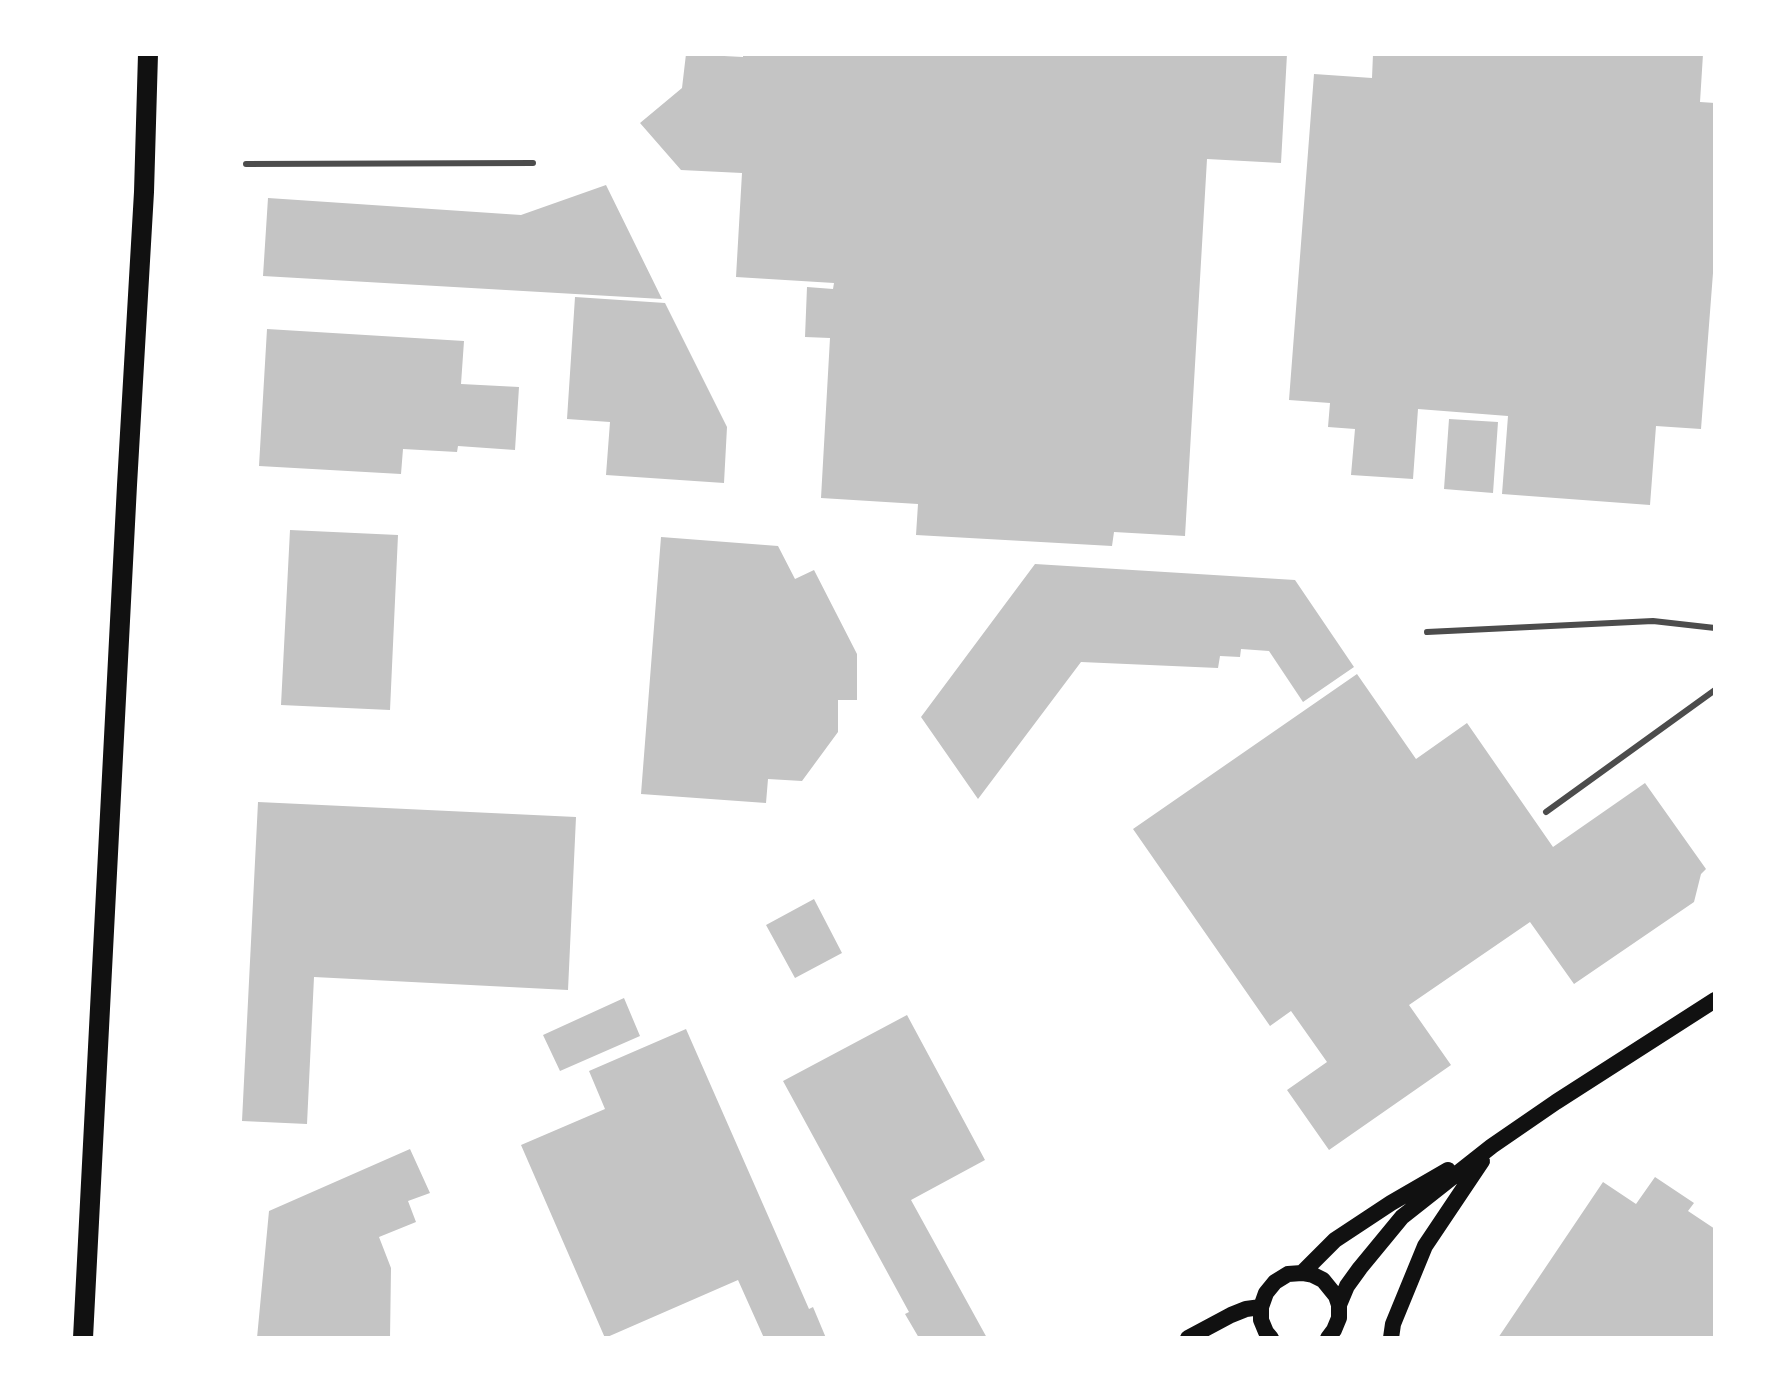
<!DOCTYPE html>
<html>
<head>
<meta charset="utf-8">
<style>
	body { margin:0 }
	#map { position:relative; width:1769px; height:1392px; overflow:hidden; background:#fff; font-family:"Source Serif 4",serif }
	canvas { display:block }
	.frame { position:absolute; inset:0; border:56px solid #fff; pointer-events:none }
</style>
</head>
<body>
<div id="map">
<canvas width="1769" height="1392"></canvas>
<div class="frame"></div>
</div>
<script>
const g = document.querySelector('canvas').getContext('2d');
g.lineJoin = 'round';
function paint(path, color) { g.fillStyle = color; g.fill(path, 'evenodd'); }
const shape = rows => new Path2D(rows.map(r => 'M' + r).join(''));
function trace(path, color, width, dash) { g.strokeStyle = color; g.lineWidth = width; g.lineCap = dash ? 'butt' : 'round'; g.setLineDash(dash || []); g.stroke(path); }
const building = shape([
	[686,54,743,57,743,54,1287,54,1281,163,1207,159,1185,536,1114,532,1112,546,916,535,918,504,821,498,830,338,805,337,807,287,833,289,834,283,736,277,742,173,681,170,640,123,682,88],
	[1373,54,1703,54,1700,102,1715,103,1715,247,1701,429,1656,426,1650,505,1502,494,1508,416,1418,409,1413,479,1351,475,1355,429,1328,427,1330,403,1289,400,1314,74,1372,78],
	[606,185,662,299,263,276,268,198,521,215],
	[575,297,665,303,727,427,724,483,606,475,610,422,567,419],
	[267,329,464,341,461,384,519,387,515,450,458,446,457,452,403,449,401,474,259,466],
	[1449,419,1498,422,1493,493,1444,489],
	[290,530,398,535,390,710,281,705],
	[661,537,778,546,795,579,814,570,857,654,857,700,838,700,838,732,802,781,768,779,766,803,641,794],
	[1035,564,1295,580,1354,667,1303,702,1269,651,1241,649,1240,657,1220,656,1218,668,1081,662,978,799,921,717],
	[1357,674,1416,759,1467,723,1553,847,1645,783,1706,869,1701,874,1694,902,1574,984,1530,922,1409,1005,1451,1065,1329,1150,1287,1090,1327,1062,1291,1011,1270,1026,1133,829],
	[258,802,576,817,568,990,314,977,307,1124,242,1121],
	[814,899,842,953,795,978,766,925],
	[624,998,640,1036,560,1071,543,1035],
	[907,1015,985,1160,911,1200,987,1338,919,1338,905,1314,909,1312,783,1081],
	[686,1029,809,1309,813,1307,826,1338,764,1338,738,1280,605,1338,521,1145,605,1109,589,1071],
	[410,1149,430,1193,408,1201,416,1222,379,1237,391,1268,390,1338,257,1338,269,1211],
	[1655,1177,1694,1203,1688,1211,1715,1229,1715,1333,1712,1338,1498,1338,1603,1182,1636,1204]
]);
const service = shape([
	[246,164,533,163],
	[1427,632,1653,621,1715,628],
	[1546,812,1715,690]
]);
const secondary = shape([
	[1302,1273,1335,1240,1391,1203,1448,1170],
	[1339,1305,1347,1286,1360,1268,1402,1217,1492,1146,1556,1102,1715,1000],
	[1188,1338,1231,1315,1246,1309,1261,1307],
	[1271,1338,1266,1332,1261,1320,1261,1307,1266,1293,1275,1282,1288,1274,1302,1273,1313,1275,1323,1280,1336,1296,1339,1305,1339,1318,1334,1330,1328,1338],
	[1391,1338,1393,1324,1425,1246,1482,1161]
]);
const primary = shape([
	[83,1338,127,485,144,192,148,54]
]);
paint(building, '#c4c4c4');
trace(service, '#4c4c4c', 6);
trace(secondary, '#111', 16);
trace(primary, '#111', 20);
</script>
</body>
</html>
